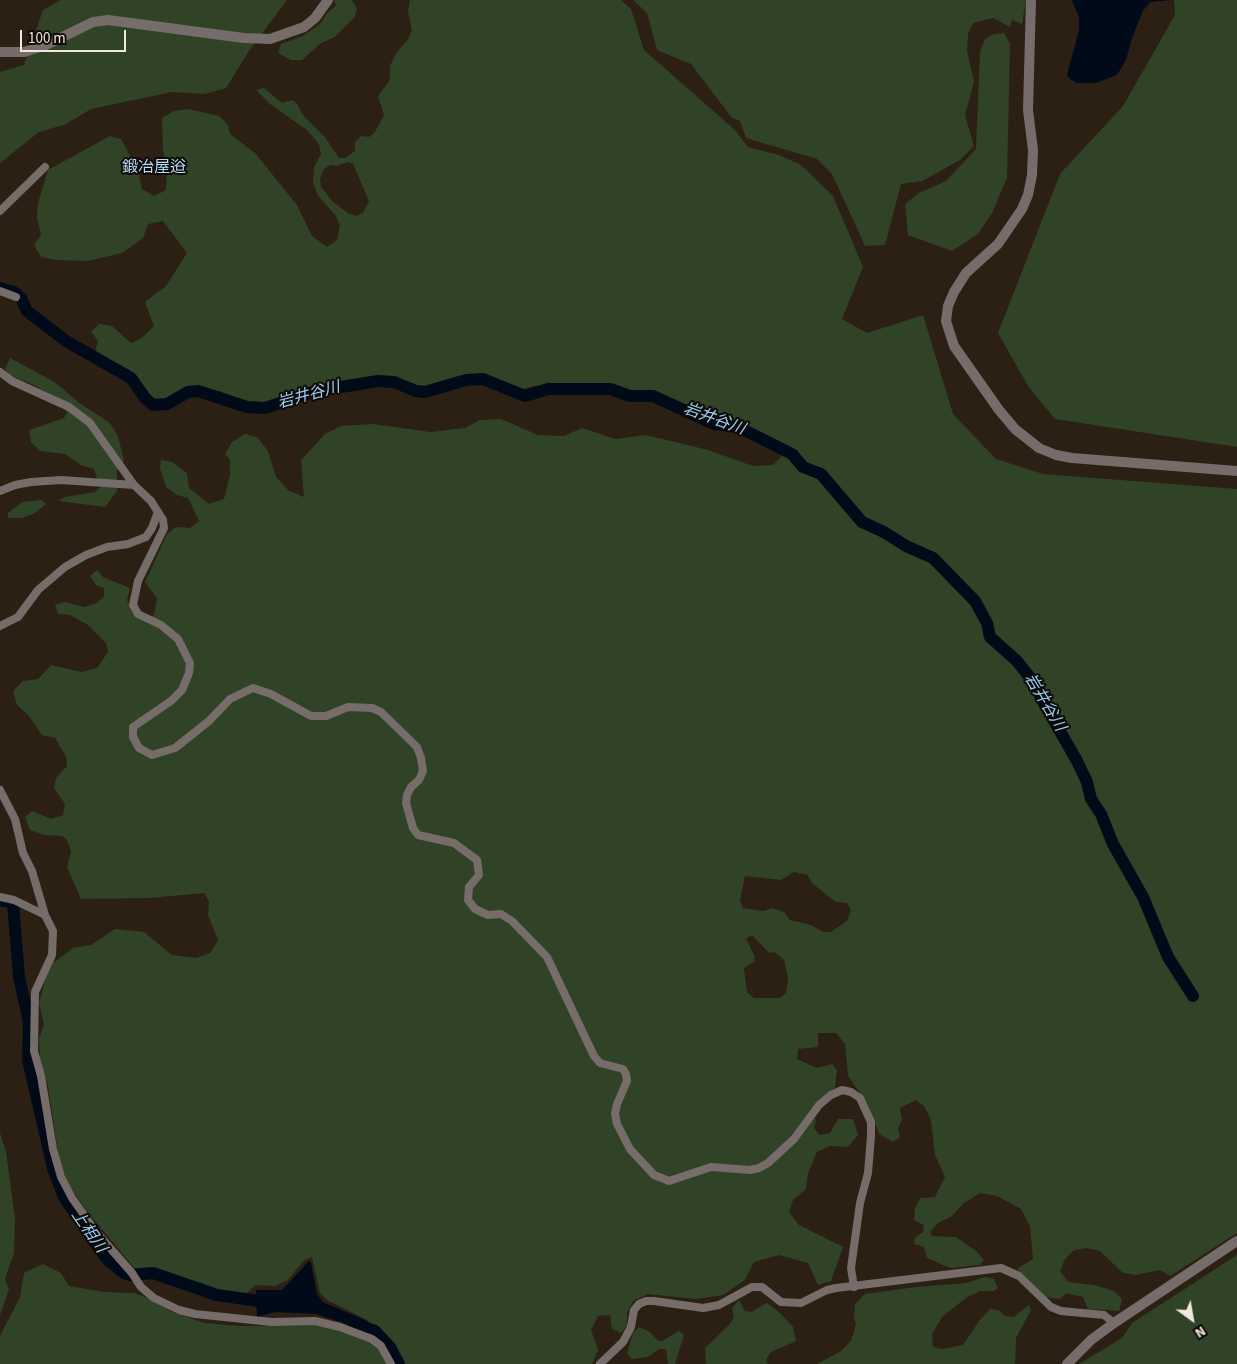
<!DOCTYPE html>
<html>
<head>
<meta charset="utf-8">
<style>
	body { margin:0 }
	#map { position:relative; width:1237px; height:1364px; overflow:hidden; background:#2c1f14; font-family:"Source Sans 3",sans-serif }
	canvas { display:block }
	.north { position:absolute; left:1167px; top:1294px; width:50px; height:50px; -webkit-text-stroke:4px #100a06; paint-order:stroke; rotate:148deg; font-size:14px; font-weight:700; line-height:20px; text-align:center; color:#f1e7e0 }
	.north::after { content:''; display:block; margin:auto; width:18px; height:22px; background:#f1e7e0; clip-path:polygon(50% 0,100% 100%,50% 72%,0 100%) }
	.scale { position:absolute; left:20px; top:30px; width:106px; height:22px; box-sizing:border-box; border:2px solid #f1e7e0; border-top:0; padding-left:6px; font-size:15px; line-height:18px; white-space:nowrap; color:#f1e7e0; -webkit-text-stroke:4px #100a06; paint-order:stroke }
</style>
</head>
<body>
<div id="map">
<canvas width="1237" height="1364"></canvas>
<div class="north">N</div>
<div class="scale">100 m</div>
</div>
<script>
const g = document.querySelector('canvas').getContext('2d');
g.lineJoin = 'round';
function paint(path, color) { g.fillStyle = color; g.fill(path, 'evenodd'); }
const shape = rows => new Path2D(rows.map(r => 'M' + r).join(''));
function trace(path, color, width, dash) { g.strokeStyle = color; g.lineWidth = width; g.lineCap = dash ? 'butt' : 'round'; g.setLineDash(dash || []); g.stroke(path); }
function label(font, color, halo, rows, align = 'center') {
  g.font = font + ' "Source Sans 3","Noto Sans JP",sans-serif'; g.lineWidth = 4; g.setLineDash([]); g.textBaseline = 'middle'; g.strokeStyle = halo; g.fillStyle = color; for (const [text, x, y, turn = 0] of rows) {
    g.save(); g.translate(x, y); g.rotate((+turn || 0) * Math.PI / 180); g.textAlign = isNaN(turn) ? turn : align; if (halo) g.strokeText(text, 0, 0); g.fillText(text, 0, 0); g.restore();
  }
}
const green = shape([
	[61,0,287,0,249,51,226,88,204,94,172,92,91,109,66,124,39,132,0,163,0,72,24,65,43,10],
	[334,0,352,0,357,9,354,18,335,37,321,43,302,60,291,60,278,53,281,44,303,36,320,24,328,12,336,6],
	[410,0,621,0,631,9,644,50,735,130,748,147,779,155,801,165,833,196,863,267,842,319,867,333,923,315,953,414,996,459,1043,474,1237,489,1237,1233,1170,1276,1160,1270,1136,1275,1123,1273,1100,1251,1086,1248,1074,1250,1065,1259,1060,1271,1068,1282,1094,1285,1114,1291,1122,1299,1119,1311,1088,1309,1083,1297,1066,1293,1060,1299,1046,1297,1017,1269,1033,1259,1030,1226,1021,1209,997,1196,980,1193,964,1203,952,1216,938,1223,930,1232,932,1236,956,1237,976,1251,984,1260,980,1265,950,1268,927,1258,924,1247,914,1244,915,1238,923,1232,924,1225,914,1220,915,1208,920,1198,935,1197,945,1177,935,1155,931,1120,924,1106,916,1100,900,1108,902,1120,898,1129,900,1137,893,1142,879,1134,867,1103,848,1076,845,1044,836,1033,818,1033,818,1047,798,1049,797,1059,817,1068,832,1064,837,1070,835,1088,810,1110,816,1120,814,1128,820,1135,830,1133,838,1119,853,1119,858,1135,848,1147,830,1146,817,1152,808,1173,806,1189,793,1200,789,1212,799,1225,843,1247,831,1281,818,1285,808,1263,779,1255,754,1262,745,1280,723,1295,695,1299,648,1294,633,1301,627,1313,627,1325,621,1333,612,1329,610,1315,598,1316,591,1330,598,1350,592,1364,0,1364,0,1336,20,1297,24,1273,43,1264,61,1273,69,1286,104,1292,134,1293,148,1298,172,1312,205,1323,239,1326,315,1325,350,1333,368,1340,375,1329,367,1320,327,1300,320,1293,312,1257,303,1261,288,1280,275,1286,255,1285,246,1294,229,1294,153,1270,135,1269,86,1210,67,1182,59,1158,48,1086,40,1061,39,1039,44,1024,39,1003,46,977,53,963,73,948,91,945,115,929,144,932,172,955,196,958,210,953,218,940,208,915,209,901,204,893,149,898,81,899,67,867,71,851,67,840,62,836,43,835,30,830,25,817,32,811,51,819,63,815,65,804,54,788,56,778,67,766,66,757,55,738,42,735,29,716,17,705,13,691,23,681,38,679,51,665,82,672,97,668,108,652,106,643,88,625,70,615,58,614,55,605,65,602,84,607,97,603,104,596,104,588,96,585,90,576,97,570,103,577,130,588,127,600,132,612,145,620,154,615,157,598,145,582,167,534,176,527,190,528,199,521,188,498,177,495,166,487,160,468,161,460,172,462,187,473,189,488,209,504,224,499,230,475,230,460,225,454,232,442,245,434,257,437,268,451,276,477,288,490,304,497,301,460,325,434,341,426,373,424,430,432,465,428,480,420,501,419,538,435,564,436,582,428,615,439,646,435,708,450,753,466,773,465,782,456,777,445,739,423,715,420,693,413,659,395,626,391,604,384,533,386,524,389,482,375,461,377,431,387,417,388,391,378,357,380,325,385,268,403,251,403,219,391,190,387,171,398,154,401,144,394,133,375,95,352,98,341,91,332,99,324,112,326,131,343,142,338,154,326,145,302,166,286,187,253,163,221,148,224,143,238,122,253,88,261,56,260,41,257,34,245,41,235,37,218,38,203,48,170,110,136,121,139,129,154,136,160,142,189,154,196,166,190,167,168,163,151,162,118,174,111,189,109,219,116,228,125,230,134,255,153,297,205,312,236,327,247,337,240,340,226,336,216,318,196,313,182,314,167,321,154,319,144,307,130,270,104,256,90,264,88,282,103,293,100,298,105,302,114,325,137,339,158,345,158,355,151,355,142,361,136,369,137,375,132,384,115,378,96,390,80,390,66,396,53,407,41,412,30,408,11],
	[348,162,353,164,369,201,363,213,356,216,348,213,333,202,321,187,320,179,324,169,330,165,336,166],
	[794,872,807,875,813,884,836,902,847,903,851,910,847,921,831,932,823,932,811,925,790,920,784,912,772,908,763,911,743,908,740,900,745,876,781,880],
	[752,935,769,953,775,952,784,960,788,978,786,993,780,998,754,998,747,992,744,968,754,962,755,957,746,939],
	[633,0,1026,0,1022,24,1012,20,1010,27,993,18,973,23,968,34,967,51,974,82,965,115,974,146,960,160,922,181,901,184,885,245,865,246,832,174,817,159,746,138,740,121,732,118,691,64,657,50,647,13],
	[1174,0,1237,0,1237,447,1055,419,1028,386,998,333,1060,174,1123,106,1175,15],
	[1004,33,1010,44,1007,178,992,213,978,234,952,251,908,235,905,204,919,193,946,181,976,149,980,52,985,39,994,34],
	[10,358,56,383,78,402,110,423,118,436,124,461,117,471,117,491,105,507,58,501,65,497,95,492,100,487,94,469,81,465,65,454,40,451,31,442,29,430,64,418,67,413,63,402,34,385,9,375,5,369],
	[41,500,46,504,35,513,22,518,8,518,8,513,22,502],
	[0,1133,6,1152,15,1219,14,1253,5,1279,9,1289,0,1315],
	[1237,1255,1237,1364,1079,1364,1122,1338,1132,1323],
	[985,1277,994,1279,998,1288,994,1291,980,1291,966,1298,942,1317,932,1334,933,1347,942,1349,963,1345,979,1321,990,1309,999,1310,1005,1316,1014,1317,1029,1305,1031,1310,1016,1338,1015,1364,817,1364,841,1351,851,1341,856,1325,854,1317,855,1304,865,1294,916,1287,966,1283],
	[739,1300,745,1311,751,1312,767,1303,780,1313,793,1327,796,1341,771,1352,766,1360,768,1364,706,1364,705,1348,729,1325,734,1317,732,1308],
	[639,1327,650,1332,657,1340,662,1341,679,1331,684,1335,675,1364,668,1364,666,1349,659,1349,648,1357,632,1359,627,1353,633,1333]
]);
const water = shape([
	[1072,0,1170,0,1150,2,1143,11,1132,38,1126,60,1117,75,1096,83,1077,83,1070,79,1067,75,1079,30,1079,18],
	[309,1261,311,1263,317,1294,323,1302,365,1320,370,1326,366,1330,316,1314,275,1312,257,1317,256,1290,282,1290]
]);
const river = shape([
	[0,288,14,292,21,298,27,311,66,341,131,378,145,398,153,405,167,404,188,392,198,391,247,407,265,408,316,391,378,381,394,382,416,391,425,392,466,380,483,379,525,396,548,389,610,389,630,396,653,396,714,424,738,427,792,454,803,467,821,474,862,522,884,532,906,546,933,558,975,601,987,623,990,637,1017,661,1035,684,1041,698,1077,761,1087,782,1091,799,1101,814,1113,844,1143,897,1168,957,1193,996],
	[0,900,13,903,19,977,29,1022,28,1060,53,1168,64,1197,93,1240,107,1259,124,1273,130,1275,153,1273,217,1295,273,1303],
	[353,1323,375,1331,390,1347,399,1364]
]);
const minor = shape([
	[0,211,45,167],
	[0,291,16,297],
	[0,372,12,381,69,407,90,423,134,485,151,501,163,520,164,528,138,581,133,605,138,614,161,625,178,639,190,663,189,673,182,690,171,701,133,727,133,737,139,748,152,755,175,748,209,721,230,699,253,688,271,694,311,716,326,716,348,707,372,708,381,712,417,747,421,758,423,771,419,780,411,787,407,795,406,803,413,828,418,835,454,843,477,860,479,875,469,887,468,900,475,909,488,915,501,914,512,921,547,957,594,1056,600,1063,623,1069,626,1074,627,1081,617,1104,615,1114,617,1124,630,1149,654,1175,669,1181,711,1167,750,1170,759,1168,768,1163,794,1139,819,1105,831,1095,842,1090,851,1092,860,1098,871,1122,871,1136,868,1173,860,1203,851,1268,854,1287],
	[0,491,15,485,31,482,61,480,134,485],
	[0,626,18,617,38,590,65,567,86,555,107,547,128,544,146,537,152,528,158,512],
	[0,790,15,819,23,853,32,871,45,915,53,931,52,955,35,992,34,1051,41,1076,53,1149,61,1177,72,1198,96,1232,132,1273,141,1287,154,1298,179,1310,195,1314,272,1322,315,1321,340,1327,372,1339,381,1346,391,1364],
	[0,897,14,900,45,915],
	[600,1364,623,1342,631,1327,634,1310,639,1304,646,1301,654,1301,703,1308,719,1305,752,1287,762,1287,781,1302,801,1303,827,1290,836,1288,1001,1268,1019,1276,1051,1307,1061,1311,1104,1315,1114,1323]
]);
const tertiary = shape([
	[1031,0,1028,110,1033,150,1032,175,1028,195,1022,209,998,244,966,273,954,292,948,306,946,321,954,346,999,410,1015,429,1039,448,1056,455,1072,458,1237,471],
	[0,52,24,52,46,45,93,22,108,20,244,38,270,39,304,27,315,18,328,0],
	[1067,1364,1091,1340,1114,1323,1237,1241]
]);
const neighbourhoodNames = [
	["鍛冶屋逧",154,168]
];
const waterNames = [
	["岩井谷川",309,396,-15],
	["岩井谷川",714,420,20],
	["岩井谷川",1044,703,59],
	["上相川",88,1232,55]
];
paint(green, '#304326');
paint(water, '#000a19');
trace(river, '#000a19', 12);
trace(minor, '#766d6a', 8);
trace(tertiary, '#766d6a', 10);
label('16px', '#b4dcfb', '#100a06', neighbourhoodNames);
label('italic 16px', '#97cffa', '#100a06', waterNames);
</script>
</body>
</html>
